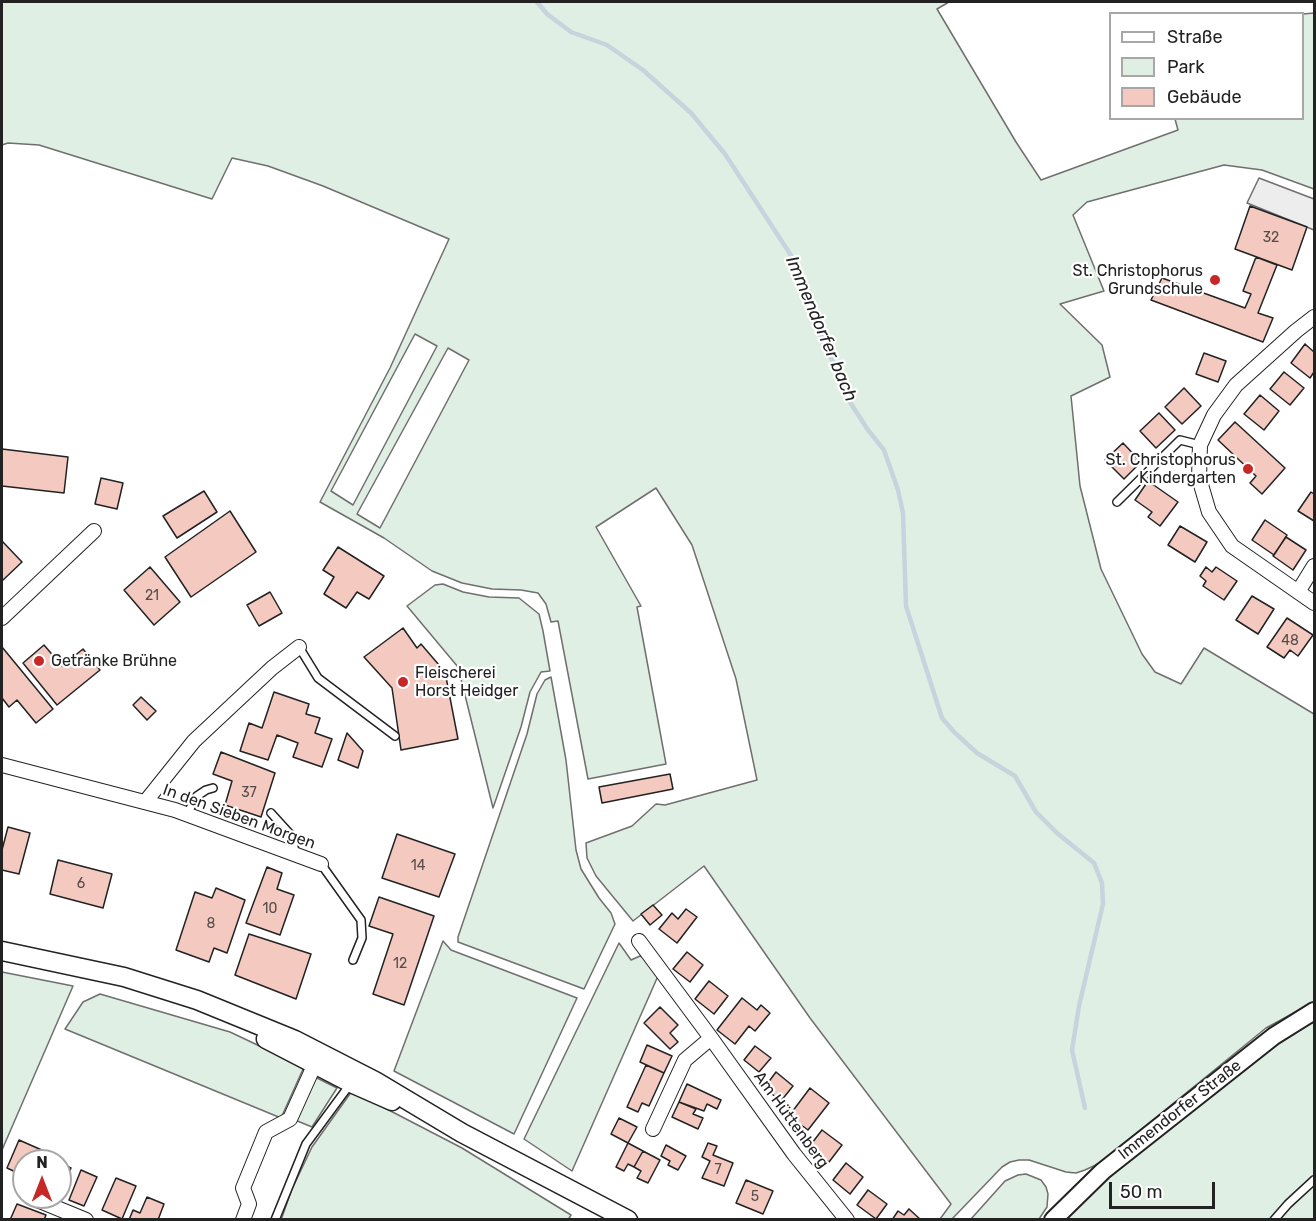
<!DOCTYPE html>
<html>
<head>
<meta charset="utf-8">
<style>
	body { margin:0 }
	#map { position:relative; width:1316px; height:1221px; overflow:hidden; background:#fff; font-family:Rubik,sans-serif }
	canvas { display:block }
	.frame { position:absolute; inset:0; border:3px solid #222; pointer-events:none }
	.legend { position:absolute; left:1109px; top:12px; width:195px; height:108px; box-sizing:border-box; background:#fff; border:2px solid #a7a7a7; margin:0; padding:8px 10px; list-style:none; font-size:18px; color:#222 }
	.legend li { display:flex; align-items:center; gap:12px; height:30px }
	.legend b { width:30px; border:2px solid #a7a7a7 }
	.north { position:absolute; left:12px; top:1149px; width:60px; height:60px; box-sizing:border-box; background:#fff; border:2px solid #a7a7a7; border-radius:50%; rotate:0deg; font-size:16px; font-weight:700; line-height:24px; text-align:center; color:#222 }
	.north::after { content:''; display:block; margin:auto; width:21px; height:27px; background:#c62828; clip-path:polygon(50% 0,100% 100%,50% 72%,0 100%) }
	.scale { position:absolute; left:1109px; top:1182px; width:106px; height:27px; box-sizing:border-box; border:3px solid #222; border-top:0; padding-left:8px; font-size:18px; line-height:21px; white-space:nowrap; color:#222; -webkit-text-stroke:4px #fff; paint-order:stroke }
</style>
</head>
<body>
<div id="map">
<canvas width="1316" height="1221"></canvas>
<div class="frame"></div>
<ul class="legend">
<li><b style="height:8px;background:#fff"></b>Straße</li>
<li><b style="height:16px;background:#e0efe3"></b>Park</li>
<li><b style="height:16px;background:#f3c9c0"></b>Gebäude</li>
</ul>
<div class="north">N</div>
<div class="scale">50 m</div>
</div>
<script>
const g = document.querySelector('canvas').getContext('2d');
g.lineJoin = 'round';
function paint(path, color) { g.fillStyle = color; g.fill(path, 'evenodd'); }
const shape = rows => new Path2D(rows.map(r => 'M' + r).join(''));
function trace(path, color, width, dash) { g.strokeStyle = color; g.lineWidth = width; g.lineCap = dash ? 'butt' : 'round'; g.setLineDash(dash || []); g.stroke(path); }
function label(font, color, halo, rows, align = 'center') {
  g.font = font + ' Rubik,sans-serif'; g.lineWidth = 4.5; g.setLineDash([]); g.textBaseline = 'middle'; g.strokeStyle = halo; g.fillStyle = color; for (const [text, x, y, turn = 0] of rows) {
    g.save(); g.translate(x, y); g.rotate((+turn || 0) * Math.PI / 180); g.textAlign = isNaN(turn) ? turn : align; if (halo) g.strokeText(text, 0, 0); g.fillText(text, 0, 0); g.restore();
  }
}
const green = shape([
	[2,2,949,2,937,9,1016,142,1041,180,1178,130,1175,119,1302,118,1303,14,1314,13,1314,189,1262,170,1224,165,1087,202,1073,215,1104,291,1060,304,1102,345,1110,377,1071,396,1080,486,1101,569,1142,654,1155,672,1181,684,1204,648,1314,714,1314,1002,1266,1028,1100,1163,1085,1170,1076,1173,1066,1172,1029,1160,1019,1160,1010,1162,1002,1167,952,1219,940,1219,951,1204,810,1018,704,866,633,921,596,876,587,858,586,843,632,826,656,804,665,805,757,780,736,679,692,545,656,488,596,527,641,606,637,607,666,764,588,779,558,621,551,622,546,604,538,593,521,590,492,589,462,583,432,571,384,538,320,502,390,368,449,239,323,186,268,166,232,158,212,199,39,145,8,143,2,145,2,2],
	[415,334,437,346,353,505,331,491,415,334],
	[448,348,469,360,380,528,357,514,448,348],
	[443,584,463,592,489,597,519,598,539,614,543,631,550,671,541,672,530,692,521,727,493,808,458,667,407,606,435,585,443,584],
	[551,677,566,760,576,850,581,869,599,898,611,913,615,924,584,989,458,942,458,937,527,734,537,694,545,680,551,677],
	[443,941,451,950,577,998,514,1134,394,1071,443,941],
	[619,943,631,960,640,956,645,958,658,976,572,1171,524,1139,619,943],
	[2,972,73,986,2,1150,2,972],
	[100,994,230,1032,304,1067,281,1118,65,1029,83,1002,100,994],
	[1314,1022,1314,1219,1063,1220,1088,1195,1260,1053,1284,1037,1314,1022],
	[317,1078,337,1088,312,1127,295,1120,312,1082,317,1078],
	[352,1091,462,1148,571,1215,568,1220,281,1220,292,1189,312,1147,352,1091],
	[1026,1174,1041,1180,1046,1187,1048,1194,1047,1207,1039,1219,971,1219,1005,1181,1018,1175,1026,1174]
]);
const parking = shape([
	[1259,178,1314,199,1314,230,1247,203,1259,178]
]);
const stream = shape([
	[537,2,547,14,571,32,607,45,643,70,691,113,725,154,794,260,806,285,808,307,837,371,844,393,868,430,884,450,898,490,903,513,906,606,942,718,954,732,977,753,1015,776,1036,812,1057,833,1094,863,1102,883,1103,904,1079,1006,1072,1050,1085,1108]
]);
const building = shape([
	[1250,206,1307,227,1292,270,1235,249,1250,206],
	[1256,257,1277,265,1258,313,1273,318,1263,342,1151,300,1162,278,1245,308,1251,294,1243,291,1256,257],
	[1305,344,1314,352,1314,372,1310,378,1291,363,1305,344],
	[1204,353,1226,361,1218,382,1196,374,1204,353],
	[1284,372,1304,388,1290,405,1270,389,1284,372],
	[1184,388,1201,406,1182,424,1165,407,1184,388],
	[1260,395,1279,411,1264,430,1244,414,1260,395],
	[1159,413,1175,430,1156,448,1140,431,1159,413],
	[1235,422,1285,468,1262,494,1250,483,1256,476,1218,440,1235,422],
	[1123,443,1141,462,1124,479,1105,460,1123,443],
	[2,449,68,457,64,493,2,486,2,449],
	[101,478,123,483,117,509,95,504,101,478],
	[1148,481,1178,502,1160,526,1148,517,1152,512,1135,500,1148,481],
	[204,491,217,512,177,538,163,516,204,491],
	[1311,492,1314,494,1314,521,1298,511,1311,492],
	[230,511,256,552,191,597,165,557,230,511],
	[1265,520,1287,535,1274,555,1252,540,1265,520],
	[1180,526,1207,542,1195,562,1168,545,1180,526],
	[1286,537,1306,550,1293,570,1273,556,1286,537],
	[2,541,22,562,2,581,2,541],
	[338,547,384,576,369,599,357,592,346,608,324,594,334,577,323,570,338,547],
	[150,567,180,602,154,625,124,590,150,567],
	[1206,567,1212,572,1216,567,1237,581,1224,600,1203,586,1206,581,1200,576,1206,567],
	[270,592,282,613,259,626,247,605,270,592],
	[1252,596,1274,609,1258,634,1236,620,1252,596],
	[1287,618,1313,635,1298,656,1290,650,1284,658,1267,647,1287,618],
	[403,628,417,648,421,644,445,672,458,739,401,750,392,688,364,657,403,628],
	[44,645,62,666,83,649,100,670,57,705,23,663,44,645],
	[2,647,53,709,36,723,17,700,9,707,2,698,2,647],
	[274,692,309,704,306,714,320,718,315,733,332,739,322,767,293,757,298,743,277,735,268,760,240,751,249,723,262,728,274,692],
	[141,697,156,711,147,720,133,705,141,697],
	[347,733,363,751,358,768,338,760,347,733],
	[221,752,275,773,261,817,225,805,232,781,213,774,221,752],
	[670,774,673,789,602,803,599,787,670,774],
	[8,827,30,833,19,874,2,870,2,850,8,827],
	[397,834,455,854,439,897,382,878,397,834],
	[58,860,112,874,103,908,50,894,58,860],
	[267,867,282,873,277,889,294,895,280,935,246,923,267,867],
	[216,888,245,900,227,953,214,948,209,962,176,950,195,892,212,898,216,888],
	[379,897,434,916,404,1005,373,994,393,934,369,926,379,897],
	[653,905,662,915,650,925,641,914,653,905],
	[686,909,697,917,677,943,659,929,672,913,678,919,686,909],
	[249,934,311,954,296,999,235,975,249,934],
	[687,952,703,965,690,982,673,969,687,952],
	[709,981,728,996,714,1014,695,999,709,981],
	[742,998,757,1010,761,1005,770,1013,755,1031,749,1026,735,1044,717,1030,742,998],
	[660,1007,678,1025,670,1033,678,1042,670,1049,644,1023,660,1007],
	[647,1045,672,1056,664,1073,640,1062,647,1045],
	[755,1046,771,1058,759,1072,744,1060,755,1046],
	[646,1065,664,1073,649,1106,642,1103,638,1112,627,1107,646,1065],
	[776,1072,793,1086,781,1101,764,1088,776,1072],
	[687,1084,721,1100,717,1109,707,1104,704,1111,679,1102,687,1084],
	[810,1088,829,1103,808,1130,789,1116,810,1088],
	[679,1102,696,1109,693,1114,703,1118,698,1129,672,1117,679,1102],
	[619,1118,637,1127,628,1143,611,1134,619,1118],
	[822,1130,842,1145,829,1162,809,1147,822,1130],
	[19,1140,44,1151,39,1161,24,1161,24,1176,7,1168,19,1140],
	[628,1143,643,1151,634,1167,628,1164,624,1171,616,1167,628,1143],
	[708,1143,717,1146,713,1155,733,1163,724,1186,702,1178,710,1161,702,1157,708,1143],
	[666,1145,686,1156,678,1170,668,1165,670,1161,661,1156,666,1145],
	[643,1151,660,1160,648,1183,637,1178,641,1171,634,1167,643,1151],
	[60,1163,71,1168,60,1193,60,1163],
	[846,1163,863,1177,850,1194,833,1180,846,1163],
	[81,1170,97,1177,84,1206,69,1200,81,1170],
	[116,1178,136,1186,122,1219,102,1210,116,1178],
	[746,1180,773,1191,763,1214,736,1203,746,1180],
	[868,1190,887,1204,876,1219,857,1205,868,1190],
	[147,1197,164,1204,158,1220,129,1220,133,1210,140,1213,147,1197],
	[17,1204,46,1215,44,1220,10,1220,17,1204],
	[909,1209,921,1220,892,1220,898,1211,904,1215,909,1209]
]);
const service = shape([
	[1117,502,1180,440,1200,445],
	[299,647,318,678,395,736],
	[271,813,291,835,296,855],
	[187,814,197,796,206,790,213,788],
	[321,864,361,920,362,938,353,960],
	[275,1220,306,1144,351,1083],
	[1274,1220,1288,1204,1314,1180]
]);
const minor = shape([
	[1314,317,1296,331,1236,385,1214,415,1200,445,1199,478,1209,512,1232,546,1314,603],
	[1298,592,1314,566],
	[2,618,94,531],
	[2,765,175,810,321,864],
	[146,801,194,741,272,668,299,647],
	[639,941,711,1038,794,1154,847,1220],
	[653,1129,685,1060,711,1038],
	[30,1197,86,1220],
	[243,1220,249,1204,243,1188,266,1132,290,1119,318,1057]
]);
const tertiary = shape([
	[1053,1220,1103,1171,1274,1036,1314,1011]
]);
const secondary = shape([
	[2,951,124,977,197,1000,295,1040,375,1081,462,1133,628,1220],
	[266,1039,351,1083,392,1101]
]);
const markers = [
	[1215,280,6,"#c62828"],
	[1248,469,6,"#c62828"],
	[39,661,6,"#c62828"],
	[403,682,6,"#c62828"]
];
const numberNames = [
	["32",1271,238],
	["21",152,596],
	["48",1290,641],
	["37",249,793],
	["14",418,866],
	["6",81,884],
	["10",270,909],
	["8",211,924],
	["12",400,964],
	["7",718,1170],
	["5",755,1197]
];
const poiNames = [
	["St. Christophorus",1203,271],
	["Grundschule",1203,289],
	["St. Christophorus",1236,460],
	["Kindergarten",1236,478],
	["Getränke Brühne",51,661,"left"],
	["Fleischerei",415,673,"left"],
	["Horst Heidger",415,691,"left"]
];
const streetNames = [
	["In den Sieben Morgen",239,817,20],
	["Immendorfer Straße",1180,1110,-38],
	["Am Hüttenberg",791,1120,54]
];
const waterNames = [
	["Immendorfer bach",821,329,67]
];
paint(green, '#e0efe3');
trace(green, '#6f6f6f', 1.5);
paint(parking, '#ededed');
trace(parking, '#6f6f6f', 1.5);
trace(stream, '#c7d3dd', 4.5);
paint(building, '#f3c9c0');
trace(building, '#222', 1.5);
trace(service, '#222', 10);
trace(minor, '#222', 16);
trace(tertiary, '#222', 20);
trace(secondary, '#222', 21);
trace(service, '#fff', 7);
trace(minor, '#fff', 14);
trace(tertiary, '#fff', 16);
trace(secondary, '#fff', 18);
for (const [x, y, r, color] of markers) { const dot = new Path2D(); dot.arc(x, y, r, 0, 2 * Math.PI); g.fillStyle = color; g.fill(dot); trace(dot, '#fff', 2); }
label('14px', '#564c4a', null, numberNames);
label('16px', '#222', '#fff', poiNames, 'right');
label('16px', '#222', '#fff', streetNames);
label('italic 18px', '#222', '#fff', waterNames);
</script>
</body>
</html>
